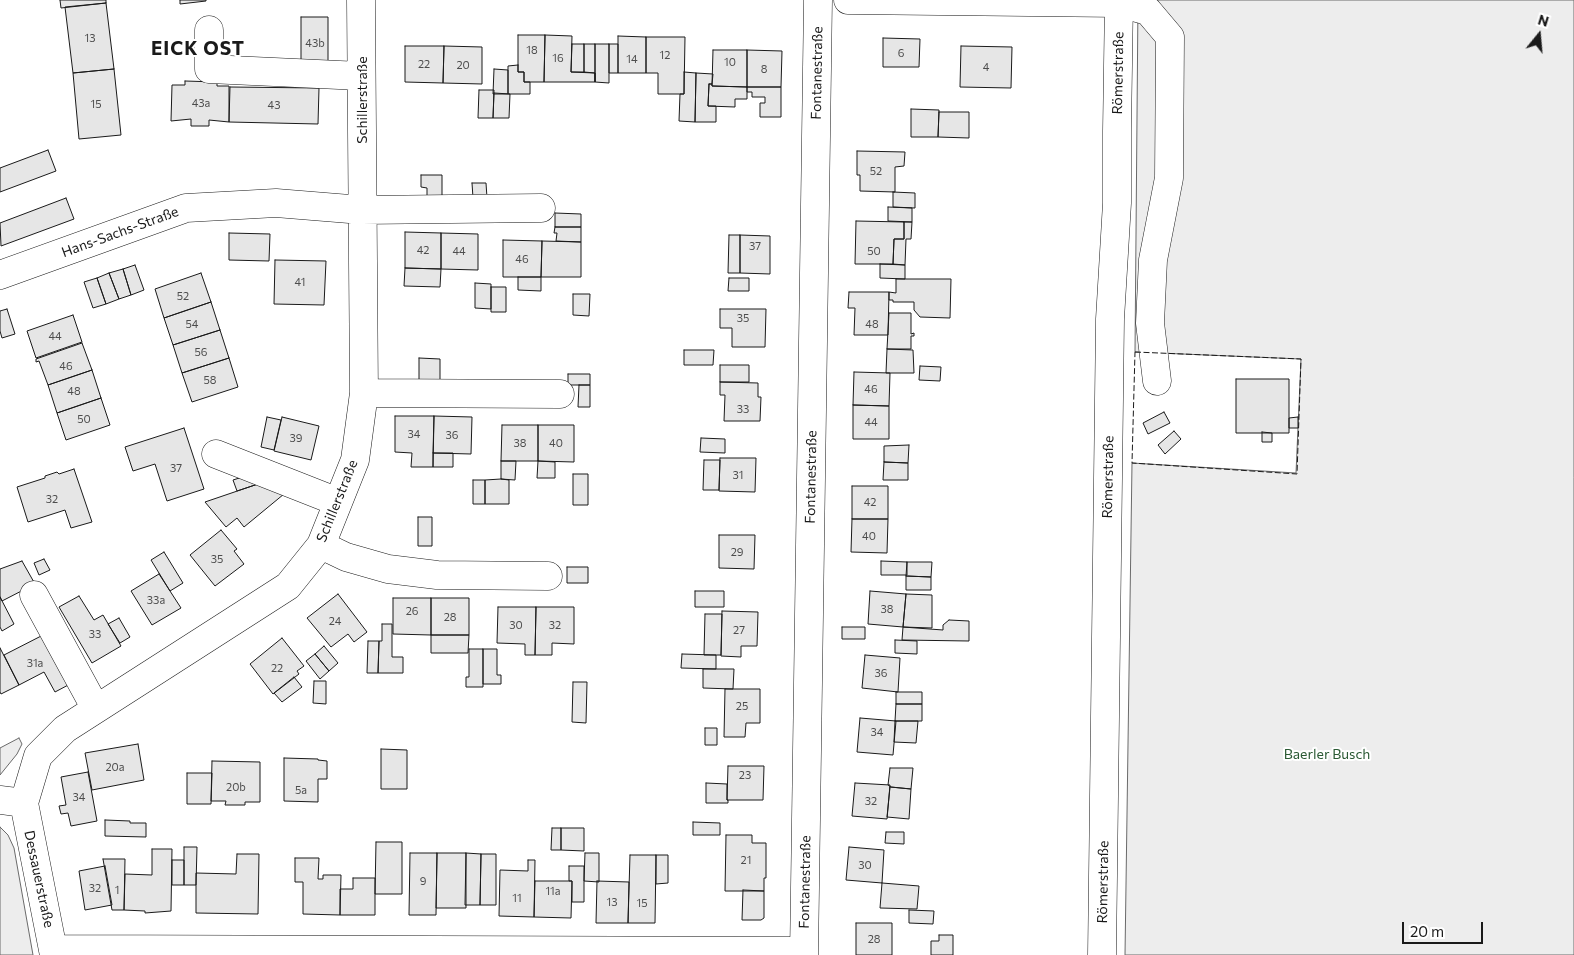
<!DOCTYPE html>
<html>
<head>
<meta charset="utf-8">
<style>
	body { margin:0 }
	#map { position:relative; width:1574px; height:955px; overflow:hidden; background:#fff; font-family:Commissioner,sans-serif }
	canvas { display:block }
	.north { position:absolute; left:1514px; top:10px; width:50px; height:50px; -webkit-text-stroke:4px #fff; paint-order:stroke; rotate:17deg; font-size:14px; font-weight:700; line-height:20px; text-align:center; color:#1a1a1a }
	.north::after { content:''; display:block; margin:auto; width:18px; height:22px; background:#1a1a1a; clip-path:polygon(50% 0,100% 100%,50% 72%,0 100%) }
	.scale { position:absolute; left:1402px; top:922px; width:81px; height:22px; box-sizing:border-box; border:2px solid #1a1a1a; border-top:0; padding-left:6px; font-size:15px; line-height:18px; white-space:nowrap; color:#1a1a1a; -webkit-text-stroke:4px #fff; paint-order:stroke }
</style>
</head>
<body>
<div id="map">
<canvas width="1574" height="955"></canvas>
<div class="north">N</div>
<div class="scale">20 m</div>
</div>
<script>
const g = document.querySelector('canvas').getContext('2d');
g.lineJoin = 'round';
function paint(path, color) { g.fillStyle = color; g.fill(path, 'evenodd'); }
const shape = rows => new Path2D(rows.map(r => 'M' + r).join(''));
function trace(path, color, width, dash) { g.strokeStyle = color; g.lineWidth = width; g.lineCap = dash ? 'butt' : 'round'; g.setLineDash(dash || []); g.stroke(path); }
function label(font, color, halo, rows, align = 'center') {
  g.font = font + ' Commissioner,sans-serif'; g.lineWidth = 4; g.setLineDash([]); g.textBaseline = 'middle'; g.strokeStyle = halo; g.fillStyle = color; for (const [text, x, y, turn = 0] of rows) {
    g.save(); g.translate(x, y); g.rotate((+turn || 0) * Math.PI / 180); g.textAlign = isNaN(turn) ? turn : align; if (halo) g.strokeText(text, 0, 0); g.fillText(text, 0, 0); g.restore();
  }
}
const built = shape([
	[1138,0,1574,0,1574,955,1125,955,1132,463,1296,473,1301,359,1135,352,1138,0],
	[19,738,22,744,17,754,0,775,0,748,19,738],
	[0,827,8,835,14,848,33,955,0,955,0,827]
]);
const building = shape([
	[60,0,106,0,106,3,61,8,60,0],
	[180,0,206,0,206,1,180,4,180,0],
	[106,3,114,69,73,73,65,7,106,3],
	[301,17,328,17,328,68,301,68,301,17],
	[518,35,545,35,544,82,524,82,524,72,518,72,518,35],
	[545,35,572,36,571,72,595,73,595,82,544,82,545,35],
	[618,36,646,37,646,73,618,73,618,36],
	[646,37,685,37,684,94,658,94,658,73,646,73,646,37],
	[883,38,920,39,919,67,883,67,883,38],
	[572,44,584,44,584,72,571,72,572,44],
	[584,44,595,44,595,82,595,73,584,72,584,44],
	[595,44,609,44,609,83,595,82,595,44],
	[609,44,618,44,618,73,609,73,609,44],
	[405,46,444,46,443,83,405,82,405,46],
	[444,46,482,47,482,84,443,83,444,46],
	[961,46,1012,47,1011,88,960,87,961,46],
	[713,50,747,50,747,87,712,86,713,50],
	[747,50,782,51,781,87,747,87,747,50],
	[518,65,518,72,524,72,524,82,530,82,530,94,508,94,508,66,518,65],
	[114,69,121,135,79,139,73,73,114,69],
	[494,69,508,70,508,94,493,94,494,69],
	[684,72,696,73,695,122,679,121,680,94,684,94,684,72],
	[696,73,713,74,712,84,709,84,708,106,716,106,716,122,695,122,696,73],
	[185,81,217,82,217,86,229,86,229,122,209,120,209,126,191,126,191,119,171,121,172,85,185,85,185,81],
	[709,84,712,84,712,86,747,87,747,99,735,99,735,107,708,106,709,84],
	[230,87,319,88,318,124,229,122,230,87],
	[747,87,781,87,781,117,760,117,760,103,765,103,765,97,752,97,752,92,747,92,747,87],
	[479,90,494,90,493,118,478,118,479,90],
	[494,93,510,94,509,118,493,118,494,93],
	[911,109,939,110,938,137,911,137,911,109],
	[939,112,969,112,969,138,938,137,939,112],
	[48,150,56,171,0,192,0,168,48,150],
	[857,151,905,152,904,166,895,167,895,192,860,191,860,175,857,175,857,151],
	[421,175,442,175,442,198,427,198,427,188,421,187,421,175],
	[472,183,486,183,487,198,473,198,472,183],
	[893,192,915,193,915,208,893,207,893,192],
	[66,198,74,219,1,246,0,223,66,198],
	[888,207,912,208,912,222,888,221,888,207],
	[555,213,581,214,581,227,555,227,555,213],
	[856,221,904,222,904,239,894,239,893,264,855,264,856,221],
	[904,222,912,222,911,239,906,239,905,265,893,264,894,239,904,239,904,222],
	[555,227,581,227,581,242,556,241,557,233,554,233,555,227],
	[405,232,441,233,441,269,405,268,405,232],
	[229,233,270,234,269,261,229,260,229,233],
	[441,233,478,234,478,270,441,269,441,233],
	[729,235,740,235,740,273,728,273,729,235],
	[740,235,770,236,770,274,740,273,740,235],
	[503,240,542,241,541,277,503,277,503,240],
	[542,241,581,242,581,277,541,277,542,241],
	[275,260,326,261,324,305,274,304,275,260],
	[880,264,905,265,905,279,880,278,880,264],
	[135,265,144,290,131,295,123,269,135,265],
	[405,268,441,269,440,287,404,286,405,268],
	[123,269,131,295,119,299,109,273,123,269],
	[109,273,119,299,106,304,97,278,109,273],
	[201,273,211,302,164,318,155,289,201,273],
	[518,277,541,277,541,291,518,290,518,277],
	[97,278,106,304,93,308,84,282,97,278],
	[729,278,749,278,749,291,728,291,729,278],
	[896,279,951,279,950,318,920,317,914,310,914,302,893,302,893,300,889,300,889,292,896,293,896,279],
	[475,283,491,284,491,309,475,308,475,283],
	[491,287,506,287,506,312,491,312,491,287],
	[849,292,889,292,888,335,854,335,855,308,848,308,849,292],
	[573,294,590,294,589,316,573,315,573,294],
	[211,302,220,330,173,345,164,318,211,302],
	[7,309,15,334,2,338,0,331,0,311,7,309],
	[720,309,766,309,765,347,732,347,732,328,720,328,720,309],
	[889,313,911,313,911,334,914,333,914,336,911,336,911,349,887,349,889,313],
	[73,315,82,342,36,358,27,331,73,315],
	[220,330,229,358,182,373,173,345,220,330],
	[82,343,92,370,48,385,39,361,36,362,36,359,82,343],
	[887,349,913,350,914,373,886,373,887,349],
	[684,350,714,350,713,365,684,365,684,350],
	[229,358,238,387,192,402,182,373,229,358],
	[419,358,440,359,440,383,419,383,419,358],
	[720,365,749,365,749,382,720,382,720,365],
	[920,366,941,367,940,381,919,380,920,366],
	[92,370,101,398,57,413,48,385,92,370],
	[854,372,890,373,889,406,853,405,854,372],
	[568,374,590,374,590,385,568,385,568,374],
	[1236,379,1289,379,1289,433,1236,433,1236,379],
	[720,382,758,383,758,397,761,397,760,421,724,421,725,395,720,395,720,382],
	[579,385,590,385,590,407,578,407,579,385],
	[101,398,110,425,66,440,57,413,101,398],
	[853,405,889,406,889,439,853,439,853,405],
	[1164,412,1170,423,1148,434,1143,423,1164,412],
	[395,416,434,416,433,467,411,467,412,453,395,452,395,416],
	[434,416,472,417,471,454,433,453,434,416],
	[267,417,281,420,274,450,261,447,267,417],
	[282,417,319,426,311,460,274,451,282,417],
	[1298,417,1298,428,1289,428,1289,418,1298,417],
	[502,425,538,425,538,461,501,461,502,425],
	[538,425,574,425,574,462,538,461,538,425],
	[184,428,204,489,167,501,155,464,133,471,125,447,184,428],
	[1174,431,1181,439,1165,454,1158,445,1174,431],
	[1262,432,1272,433,1272,442,1262,442,1262,432],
	[701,438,725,439,725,453,700,452,701,438],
	[909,445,908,463,884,462,884,446,909,445],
	[433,453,453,453,453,467,433,467,433,453],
	[720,458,756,458,755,492,719,491,720,458],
	[704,460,720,460,719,490,703,490,704,460],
	[501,461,516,461,515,480,501,479,501,461],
	[538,461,555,462,555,478,537,478,538,461],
	[884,462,908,463,908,480,883,480,884,462],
	[74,469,92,522,71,528,65,510,28,522,17,487,45,478,45,476,57,472,59,474,74,469],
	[255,473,258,484,237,491,233,480,255,473],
	[573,474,588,474,588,505,573,505,573,474],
	[501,479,509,480,509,504,485,504,485,480,501,479],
	[473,480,485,480,485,504,473,504,473,480],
	[258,484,284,494,244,527,237,518,226,527,205,502,258,484],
	[852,486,888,486,888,519,852,519,852,486],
	[418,517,432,517,432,546,418,546,418,517],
	[852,519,888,519,887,553,851,552,852,519],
	[221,530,237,549,234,551,244,564,215,586,190,555,221,530],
	[719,535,755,535,754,569,719,568,719,535],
	[164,552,183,583,170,591,151,560,164,552],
	[44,559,50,570,39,575,34,563,44,559],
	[22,561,35,584,2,601,0,597,0,569,22,561],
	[881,561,907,562,907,575,881,575,881,561],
	[907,562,932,562,931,577,906,576,907,562],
	[567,567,588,567,588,583,567,583,567,567],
	[159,574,181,608,152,625,131,591,159,574],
	[906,576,931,577,931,590,906,590,906,576],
	[695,591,724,591,724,607,695,607,695,591],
	[870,591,906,594,903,627,868,624,870,591],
	[338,594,367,632,354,642,348,634,331,647,307,618,338,594],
	[906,594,932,595,932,628,903,627,906,594],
	[79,596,94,620,103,615,121,646,92,663,59,607,79,596],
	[0,597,14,624,2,631,0,627,0,597],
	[393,598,431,598,431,635,393,634,393,598],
	[431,598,469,598,469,635,431,635,431,598],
	[498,607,536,607,535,655,525,655,525,644,497,643,498,607],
	[536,607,574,607,574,644,552,643,552,655,535,655,536,607],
	[722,611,758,612,757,646,741,646,741,657,721,656,722,611],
	[705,614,722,614,721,655,704,655,705,614],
	[119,618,130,637,120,643,108,624,119,618],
	[949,620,969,621,969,641,902,640,903,627,943,630,943,625,949,620],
	[382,624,392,624,392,657,403,657,403,673,378,673,379,641,382,641,382,624],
	[842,627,865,627,865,639,842,639,842,627],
	[47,633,72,683,55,692,44,672,19,685,4,655,47,633],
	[431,635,469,635,468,653,431,653,431,635],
	[282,638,304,666,297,671,299,674,273,694,250,664,282,638],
	[895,640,917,641,917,654,895,653,895,640],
	[368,641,379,641,378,673,367,673,368,641],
	[324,646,338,663,329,671,315,654,324,646],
	[0,648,19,685,1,694,0,692,0,648],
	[469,649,483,649,483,687,466,687,466,677,469,677,469,649],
	[483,649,497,649,497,675,501,675,501,684,483,684,483,649],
	[315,654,329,671,320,679,306,661,315,654],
	[682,654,716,655,716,669,681,668,682,654],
	[865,655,900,658,898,692,862,688,865,655],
	[703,669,734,669,733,689,703,688,703,669],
	[294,677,302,687,282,702,274,693,294,677],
	[314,681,326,681,326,704,313,703,314,681],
	[573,682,587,682,586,723,572,722,573,682],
	[725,689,760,689,760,723,746,723,745,737,724,737,725,689],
	[896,692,922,692,922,704,896,704,896,692],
	[896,704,922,704,922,721,895,721,896,704],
	[860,718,896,721,893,755,857,752,860,718],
	[895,721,918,721,916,743,894,742,895,721],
	[705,728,717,728,717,745,705,745,705,728],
	[138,744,144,780,92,790,85,753,138,744],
	[381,749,407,750,407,789,381,789,381,749],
	[284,758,318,759,318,760,327,761,327,779,318,779,318,802,284,801,284,758],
	[212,761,260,762,260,802,245,802,245,805,225,805,226,801,211,801,212,761],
	[728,766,764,766,763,800,727,800,728,766],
	[890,768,913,768,911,789,891,787,888,785,890,768],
	[88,772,97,821,71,826,68,813,61,814,59,806,66,805,61,777,88,772],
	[187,773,212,773,211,804,187,804,187,773],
	[706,783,727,784,727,800,728,800,728,803,706,803,706,783],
	[855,783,890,785,887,819,852,816,855,783],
	[890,787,911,789,909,819,887,817,890,787],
	[105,820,130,821,130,823,146,823,146,837,105,836,105,820],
	[693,822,720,823,720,835,693,835,693,822],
	[552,828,561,828,561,850,551,850,552,828],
	[561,828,584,828,584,851,561,850,561,828],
	[886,832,904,832,904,844,885,843,886,832],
	[726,835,752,835,752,843,766,843,766,878,764,878,764,891,725,891,726,835],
	[376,842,402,842,402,894,375,894,376,842],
	[184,847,197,847,196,885,184,885,184,847],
	[849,847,884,850,882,883,846,880,849,847],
	[152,849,172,849,171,911,145,913,145,911,124,910,125,874,152,875,152,849],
	[410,853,437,853,436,915,409,915,410,853],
	[437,853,466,853,466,908,436,908,437,853],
	[466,853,481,854,480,905,465,905,466,853],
	[585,853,599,853,599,882,584,881,585,853],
	[237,854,259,854,258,914,196,913,196,873,236,874,237,854],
	[481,854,496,854,496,905,480,905,481,854],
	[630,855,656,855,655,923,628,923,630,855],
	[656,855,668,855,668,883,656,884,656,855],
	[295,858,319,858,318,879,323,879,323,875,341,875,340,915,303,914,303,882,295,882,295,858],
	[103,859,125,859,124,910,112,910,103,859],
	[172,860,184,860,184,885,172,885,172,860],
	[528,860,535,860,534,917,499,916,500,870,528,871,528,860],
	[105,866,112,905,85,910,79,871,105,866],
	[569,866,584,866,584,902,572,902,572,881,569,881,569,866],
	[353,878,375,878,375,915,340,915,340,889,353,889,353,878],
	[535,881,572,881,571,918,534,917,535,881],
	[597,881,629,882,628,923,596,923,597,881],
	[882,883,919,886,917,909,880,908,882,883],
	[743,890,764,891,764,918,761,920,742,920,743,890],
	[909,910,934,911,933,924,909,923,909,910],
	[856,923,892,923,892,955,856,955,856,923],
	[939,935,953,935,953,955,931,955,931,941,939,941,939,935]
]);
const minor = shape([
	[848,0,1119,3,1148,11,1170,37,1169,178,1153,260,1150,323,1157,381],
	[209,30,209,69,361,76],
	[0,275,186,208,276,203,362,210,541,208],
	[364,393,560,394],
	[216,454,338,502],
	[321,545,346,557,388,569,437,575,548,576],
	[34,595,96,709],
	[0,800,24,803],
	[54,949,804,951],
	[54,955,24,803,38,756,65,729,288,586,321,545,355,460,364,393,361,0],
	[804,955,818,0]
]);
const major = shape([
	[1102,955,1110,319,1117,203,1117,131,1119,0]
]);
const fence = shape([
	[1135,352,1301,359,1297,474,1132,463,1135,352]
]);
const numberNames = [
	["13",90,38],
	["43b",315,43],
	["18",532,50],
	["6",901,53],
	["12",665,55],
	["16",558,58],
	["14",632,59],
	["10",730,62],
	["22",424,64],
	["20",463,65],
	["4",986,67],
	["8",764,69],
	["43a",201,103],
	["15",96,104],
	["43",274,105],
	["52",876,171],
	["37",755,246],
	["42",423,250],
	["44",459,251],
	["50",874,251],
	["46",522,259],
	["41",300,282],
	["52",183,296],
	["35",743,318],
	["54",192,324],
	["48",872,324],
	["44",55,336],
	["56",201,352],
	["46",66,366],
	["58",210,380],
	["46",871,389],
	["48",74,391],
	["33",743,409],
	["50",84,419],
	["44",871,422],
	["34",414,434],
	["36",452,435],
	["39",296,438],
	["38",520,443],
	["40",556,443],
	["37",176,468],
	["31",738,475],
	["32",52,499],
	["42",870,502],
	["40",869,536],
	["29",737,552],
	["35",217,559],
	["33a",156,600],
	["38",887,609],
	["26",412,611],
	["28",450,617],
	["24",335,621],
	["30",516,625],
	["32",555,625],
	["27",739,630],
	["33",95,634],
	["31a",35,663],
	["22",277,668],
	["36",881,673],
	["25",742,706],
	["34",877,732],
	["20a",115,767],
	["23",745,775],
	["20b",236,787],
	["5a",301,790],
	["34",79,797],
	["32",871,801],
	["21",746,860],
	["30",865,865],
	["9",423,881],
	["32",95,888],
	["1",117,890],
	["11a",553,891],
	["11",517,898],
	["13",612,902],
	["15",642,903],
	["28",874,939]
];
const streetNames = [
	["Fontanestraße",817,73,-89],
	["Römerstraße",1118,73,-89],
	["Schillerstraße",362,100,-90],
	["Hans-Sachs-Straße",120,232,-20],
	["Fontanestraße",811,477,-89],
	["Römerstraße",1108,477,-89],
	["Schillerstraße",337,501,-68],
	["Dessauerstraße",39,879,78],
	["Fontanestraße",805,882,-89],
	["Römerstraße",1103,882,-89]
];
const parkNames = [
	["Baerler Busch",1327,754]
];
const districtNames = [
	["EICK OST",198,49]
];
paint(built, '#ededed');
trace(built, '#6a6a6a', 1);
paint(building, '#e6e6e6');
trace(building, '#1a1a1a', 1);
trace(minor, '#1a1a1a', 29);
trace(major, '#1a1a1a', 29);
trace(minor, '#fff', 28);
trace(major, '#fff', 28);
trace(fence, '#1a1a1a', 1, [6, 2.5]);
label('11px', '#4d4d4d', null, numberNames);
label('14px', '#1a1a1a', '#fff', streetNames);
label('14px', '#2b5a34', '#fff', parkNames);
g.letterSpacing = '1px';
label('bold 19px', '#1a1a1a', '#fff', districtNames);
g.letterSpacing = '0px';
</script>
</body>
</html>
